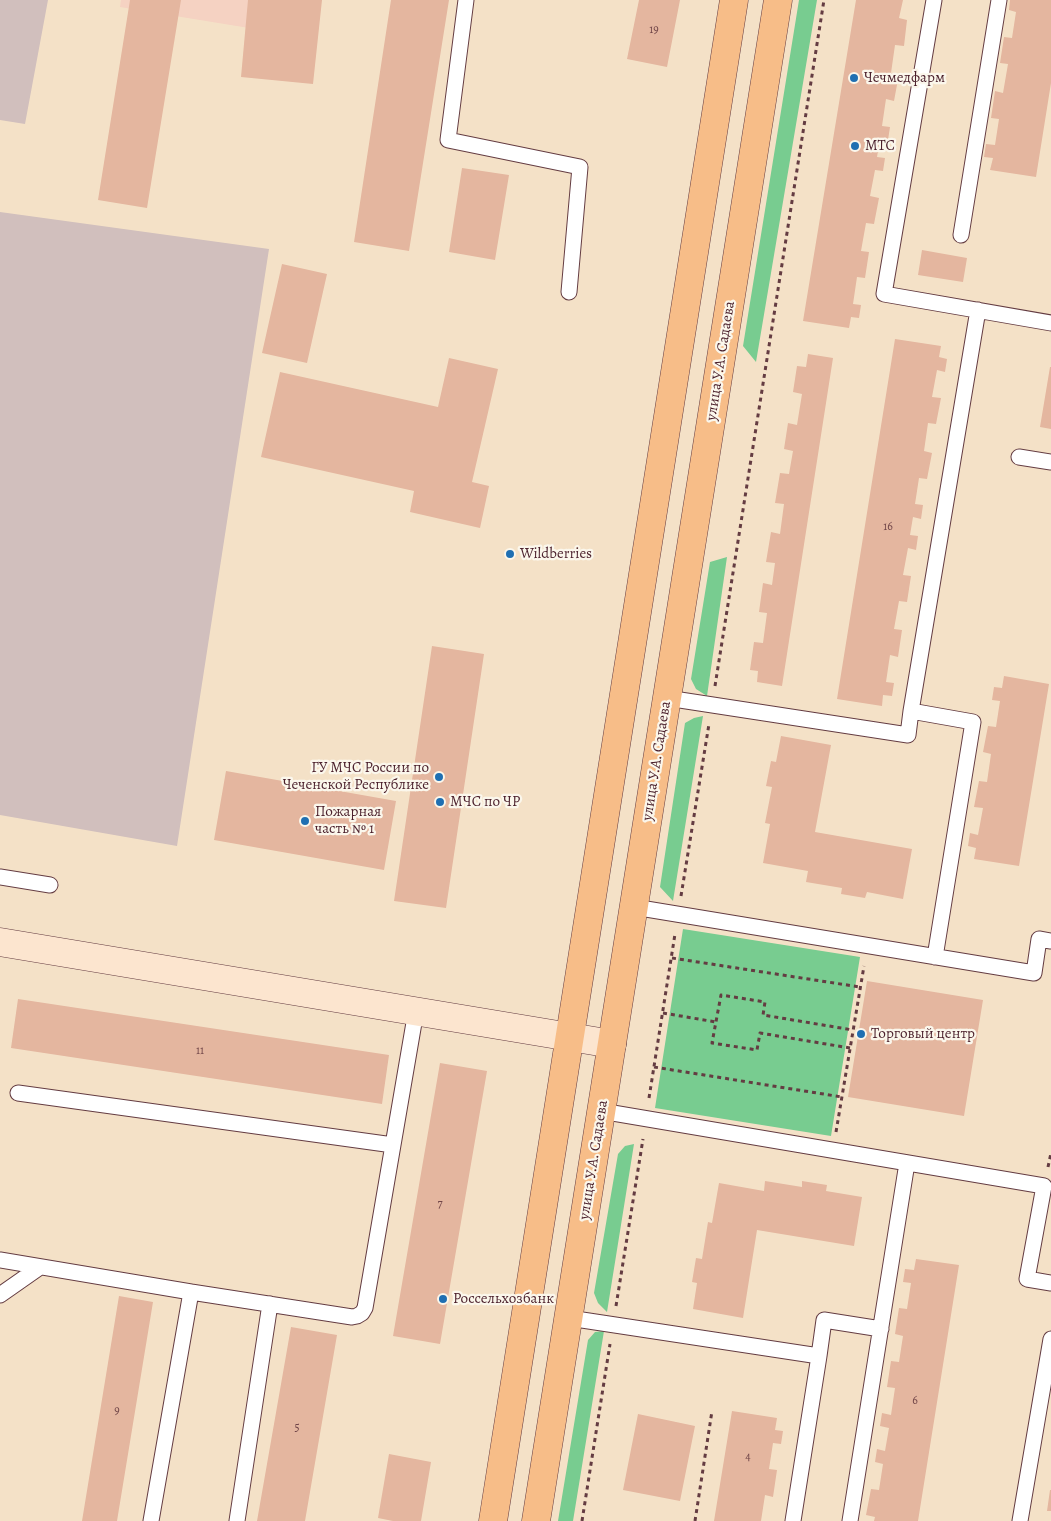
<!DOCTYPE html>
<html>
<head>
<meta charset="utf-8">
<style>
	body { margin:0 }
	canvas { display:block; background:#f4e1c7 }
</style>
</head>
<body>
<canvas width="1051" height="1521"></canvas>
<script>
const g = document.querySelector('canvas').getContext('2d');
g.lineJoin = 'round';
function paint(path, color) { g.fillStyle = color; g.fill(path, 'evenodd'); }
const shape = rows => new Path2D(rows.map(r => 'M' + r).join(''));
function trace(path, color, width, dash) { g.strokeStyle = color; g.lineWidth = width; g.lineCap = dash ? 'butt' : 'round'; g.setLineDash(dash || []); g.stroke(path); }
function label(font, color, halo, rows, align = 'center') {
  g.font = font + ' Alegreya,serif'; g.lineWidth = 4.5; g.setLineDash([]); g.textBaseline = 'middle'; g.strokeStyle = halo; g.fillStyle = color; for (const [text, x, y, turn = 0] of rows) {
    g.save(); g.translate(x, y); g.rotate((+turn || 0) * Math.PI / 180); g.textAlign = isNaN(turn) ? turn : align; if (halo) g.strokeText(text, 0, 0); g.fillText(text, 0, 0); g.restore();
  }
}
const built = shape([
	[121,0,299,0,292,35,120,7]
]);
const industrial = shape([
	[0,0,48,0,25,124,0,120],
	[0,212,269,249,177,846,0,815]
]);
const green = shape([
	[799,0,817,0,756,362,743,346],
	[727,557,707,696,696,689,691,679,710,562],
	[703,716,673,901,660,887,685,723,694,718],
	[683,929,860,957,831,1136,655,1108],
	[634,1144,607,1312,598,1303,594,1293,618,1154,625,1146],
	[604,1331,573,1521,558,1521,588,1340,595,1332]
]);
const building = shape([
	[130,0,181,0,147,208,98,200],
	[248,0,322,0,313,84,241,77],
	[391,0,449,0,409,251,354,242],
	[639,0,680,0,667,67,627,59],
	[856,0,903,0,899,18,907,20,904,46,895,45,891,73,899,74,894,101,886,99,882,126,890,127,888,140,880,139,877,157,885,158,883,171,875,170,870,196,879,198,874,224,866,223,861,251,869,252,865,278,857,277,853,304,861,305,859,318,851,317,849,328,803,321],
	[1010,0,1051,0,1051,83,1036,177,990,170,993,158,984,157,986,144,995,145,999,119,991,118,995,91,1003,93,1008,64,1000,63,1004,37,1012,38,1016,12,1009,10],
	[462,168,509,175,495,260,449,252],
	[922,250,967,258,963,282,918,275],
	[282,264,327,274,307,363,262,353],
	[895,339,941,346,939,357,947,359,945,372,937,370,932,397,941,398,936,424,928,423,924,451,932,453,927,479,919,478,915,504,923,505,921,519,913,517,910,535,918,536,916,550,908,548,903,575,911,576,907,602,899,601,894,629,902,630,898,657,890,655,886,682,894,683,892,696,883,695,882,706,837,699],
	[808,354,833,358,782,686,757,682,758,671,750,670,754,642,763,643,767,613,759,612,763,583,772,585,775,563,766,562,771,532,780,534,784,504,775,503,780,473,789,474,793,451,784,449,788,423,797,425,802,394,793,392,797,366,806,367],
	[449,358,498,369,472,482,489,486,480,528,410,512,414,491,261,457,280,372,438,407],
	[1050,367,1051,367,1051,429,1040,427],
	[432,646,484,654,446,908,394,901],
	[1004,676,1049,684,1019,866,974,859,976,848,968,846,970,833,978,835,983,808,974,807,979,781,987,782,991,754,983,752,988,726,996,727,1000,701,992,700,994,687,1002,688],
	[781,736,831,745,815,832,912,849,903,899,867,892,865,898,841,894,842,888,806,882,808,871,763,863,770,824,765,823,772,787,766,786,771,761,776,762],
	[226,771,396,801,384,870,214,840],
	[867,981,983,1000,964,1116,848,1097],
	[18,999,389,1055,382,1104,11,1048],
	[440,1063,487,1071,440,1344,393,1336],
	[765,1181,802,1187,802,1181,827,1185,826,1191,862,1197,854,1246,757,1230,743,1318,693,1309,697,1283,692,1282,696,1258,702,1259,708,1222,712,1223,719,1183,764,1191],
	[916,1259,959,1265,918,1521,874,1521,875,1517,866,1515,871,1489,879,1490,883,1464,875,1462,877,1449,885,1451,889,1428,880,1426,882,1413,891,1415,895,1388,887,1387,891,1361,899,1362,903,1336,895,1334,899,1308,907,1309,911,1283,903,1282,905,1269,914,1270],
	[119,1296,153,1302,117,1521,82,1521],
	[291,1327,337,1335,305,1521,257,1521],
	[732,1411,777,1418,775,1430,783,1431,781,1444,773,1443,769,1469,777,1470,773,1497,765,1495,761,1521,714,1521],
	[638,1414,695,1426,680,1501,623,1490],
	[389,1454,431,1462,421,1521,393,1521,378,1518],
	[1050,1490,1051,1490,1051,1511,1047,1511]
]);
const path = shape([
	[715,686,824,0],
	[681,896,709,724],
	[672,958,860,987],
	[663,1013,716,1022],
	[850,1048,760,1033,757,1050,712,1043,721,995,765,1002,763,1015,853,1030],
	[654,1067,842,1097],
	[649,1098,675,934],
	[836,1132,864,966],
	[1048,1167,1051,1153],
	[616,1306,643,1139],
	[582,1521,610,1344],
	[695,1521,712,1411]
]);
const lane = shape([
	[466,0,448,140,580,167,569,292],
	[934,0,884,294,1051,323],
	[961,235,999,0],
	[1019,457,1051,462],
	[667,698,908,735,911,711],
	[0,877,50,885],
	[634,907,1034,973,1039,939,1051,941],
	[935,957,973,722,911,711,978,310],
	[18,1093,393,1145],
	[601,1111,1044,1186,1027,1279,1051,1283],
	[0,1260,191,1292,151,1521],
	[191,1292,352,1317,357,1316,362,1313,365,1308,416,1011],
	[0,1295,40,1267],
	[569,1318,819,1356,824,1320,881,1329],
	[237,1521,270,1304],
	[793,1521,819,1356],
	[850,1521,907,1163],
	[1020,1521,1051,1339]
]);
const secondary = shape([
	[0,942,612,1044]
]);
const primary = shape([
	[493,1521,734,0],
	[536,1521,778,0]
]);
const markers = [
	[854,78,5,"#1f6fb2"],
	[855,146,5,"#1f6fb2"],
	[510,554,5,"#1f6fb2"],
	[439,777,5,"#1f6fb2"],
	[440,802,5,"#1f6fb2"],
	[305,821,5,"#1f6fb2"],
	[861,1034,5,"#1f6fb2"],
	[443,1299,5,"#1f6fb2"]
];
const numberNames = [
	["19",654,30],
	["16",888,527],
	["11",200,1051],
	["7",440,1204],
	["6",915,1401],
	["9",117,1411],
	["5",297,1428],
	["4",748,1457]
];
const poiNames = [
	["Чечмедфарм",864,78],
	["МТС",865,146],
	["Wildberries",520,554],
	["ГУ МЧС России по",429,768,"right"],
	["Чеченской Республике",429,785,"right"],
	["МЧС по ЧР",450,802],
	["Пожарная",315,812],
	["часть № 1",315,829],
	["Торговый центр",871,1034],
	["Россельхозбанк",453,1299]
];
const streetNames = [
	["улица У.А. Садаева",721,361,-81],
	["улица У.А. Садаева",657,761,-81],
	["улица У.А. Садаева",594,1160,-81]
];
paint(built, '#f5d2c2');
paint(industrial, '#d1bfbd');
paint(green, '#78cc90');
paint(building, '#e4b69f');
trace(lane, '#643c42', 17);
trace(secondary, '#643c42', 29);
trace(primary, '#643c42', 29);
trace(path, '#643c42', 3, [4, 4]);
trace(lane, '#fff', 15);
trace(secondary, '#fce5cf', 28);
trace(primary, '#f7bd88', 28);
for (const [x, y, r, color] of markers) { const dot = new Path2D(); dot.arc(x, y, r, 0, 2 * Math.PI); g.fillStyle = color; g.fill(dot); trace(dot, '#fbf7ec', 2); }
label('12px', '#704548', null, numberNames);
label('15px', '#4a1f2b', '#fbf7ec', poiNames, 'left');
label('15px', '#4a1f2b', '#fbf7ec', streetNames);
</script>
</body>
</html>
